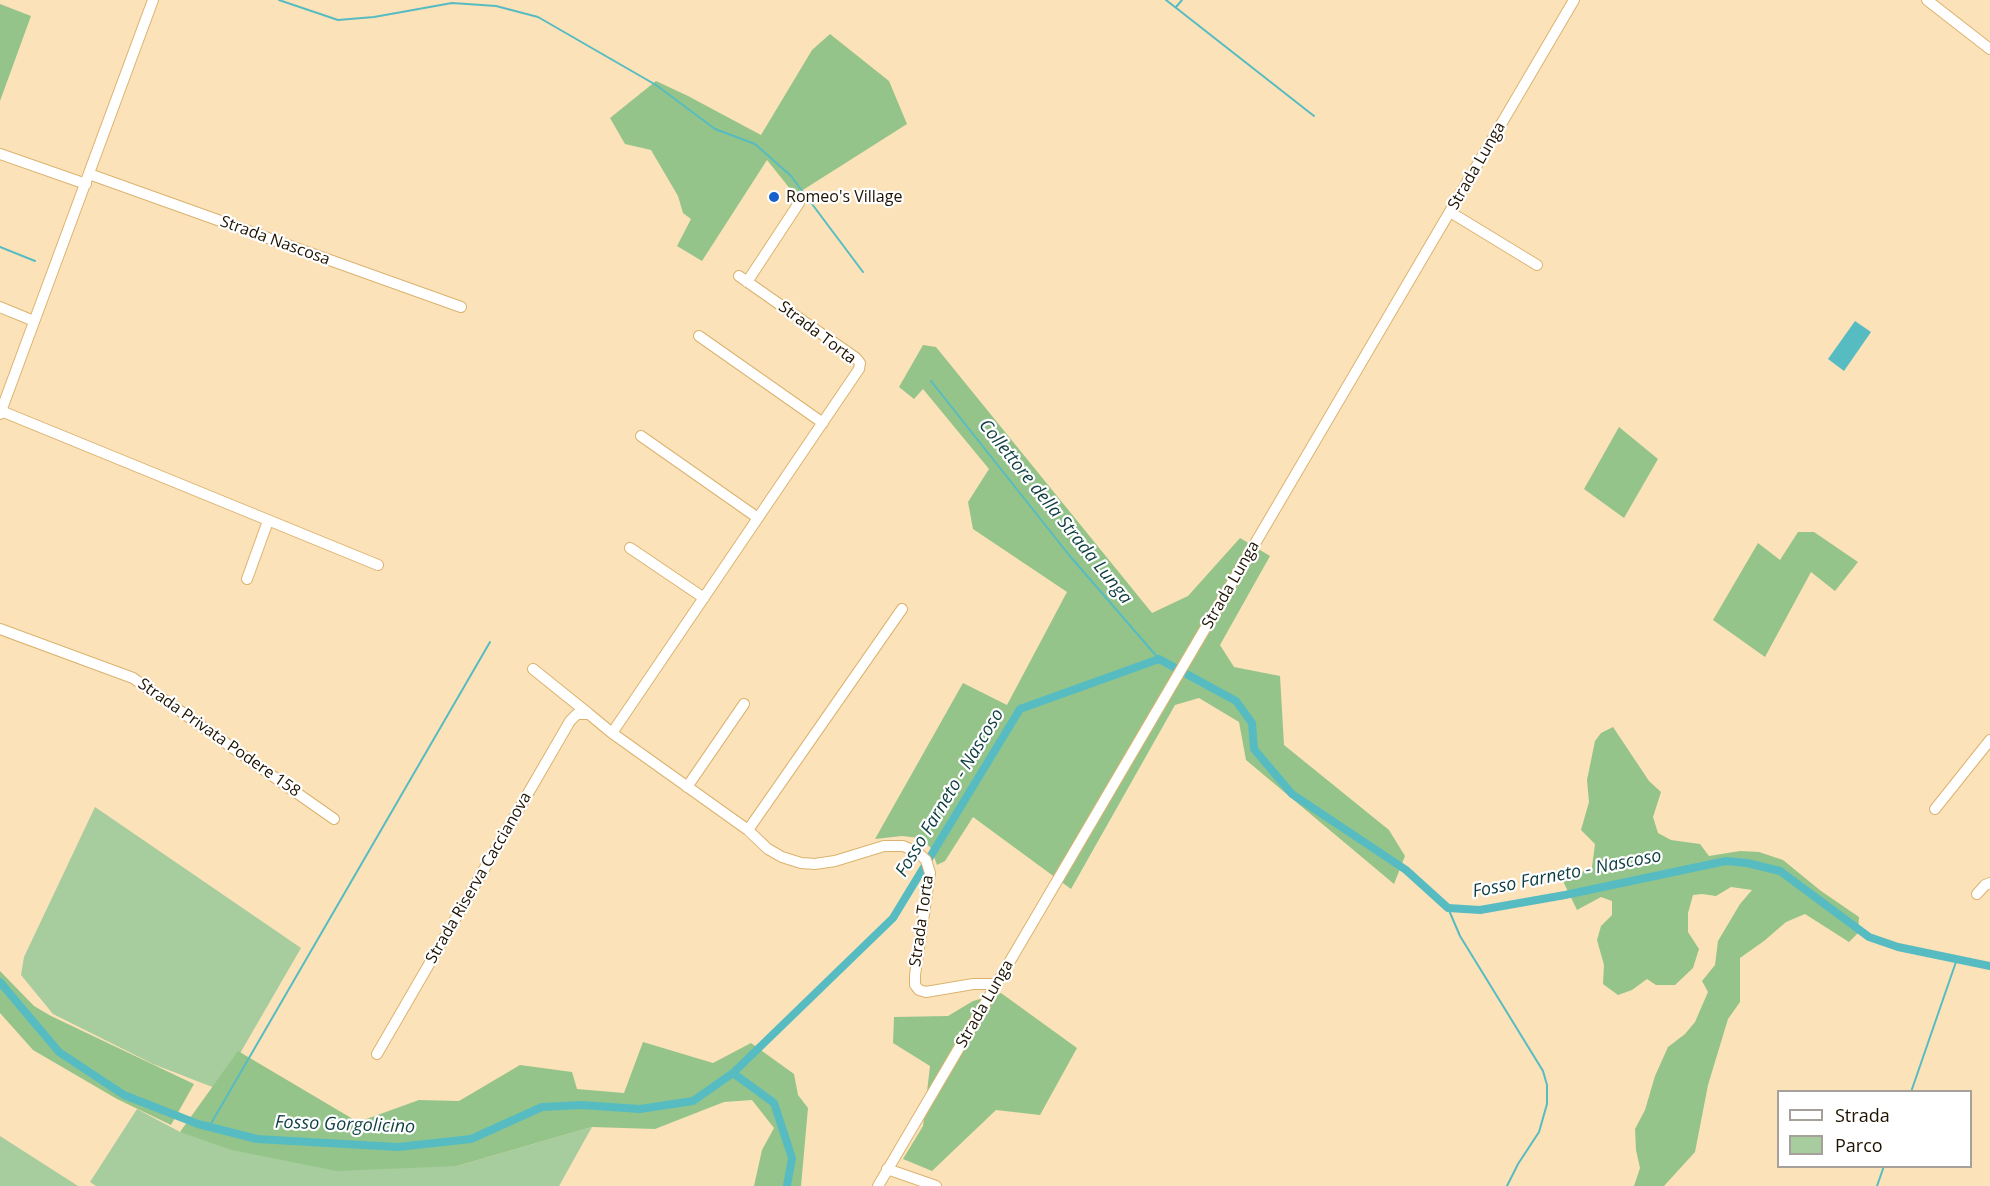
<!DOCTYPE html>
<html>
<head>
<meta charset="utf-8">
<style>
	body { margin:0 }
	#map { position:relative; width:1990px; height:1186px; overflow:hidden; background:#fbe2b9; font-family:"Open Sans",sans-serif }
	canvas { display:block }
	.legend { position:absolute; left:1777px; top:1090px; width:195px; height:78px; box-sizing:border-box; background:#fff; border:2px solid #a5a099; margin:0; padding:8px 10px; list-style:none; font-size:18px; color:#1e1200 }
	.legend li { display:flex; align-items:center; gap:12px; height:30px }
	.legend b { width:30px; border:2px solid #a5a099 }
</style>
</head>
<body>
<div id="map">
<canvas width="1990" height="1186"></canvas>
<ul class="legend">
<li><b style="height:8px;background:#fff"></b>Strada</li>
<li><b style="height:16px;background:#a7cc9e"></b>Parco</li>
</ul>
</div>
<script>
const g = document.querySelector('canvas').getContext('2d');
g.lineJoin = 'round';
function paint(path, color) { g.fillStyle = color; g.fill(path, 'evenodd'); }
const shape = rows => new Path2D(rows.map(r => 'M' + r).join(''));
function trace(path, color, width, dash) { g.strokeStyle = color; g.lineWidth = width; g.lineCap = dash ? 'butt' : 'round'; g.setLineDash(dash || []); g.stroke(path); }
function label(font, color, halo, rows, align = 'center') {
  g.font = font + ' "Open Sans",sans-serif'; g.lineWidth = 4.5; g.setLineDash([]); g.textBaseline = 'middle'; g.strokeStyle = halo; g.fillStyle = color; for (const [text, x, y, turn = 0] of rows) {
    g.save(); g.translate(x, y); g.rotate((+turn || 0) * Math.PI / 180); g.textAlign = isNaN(turn) ? turn : align; if (halo) g.strokeText(text, 0, 0); g.fillText(text, 0, 0); g.restore();
  }
}
const green = shape([
	[95,807,301,948,220,1088,215,1088,153,1064,53,1014,21,975,24,957],
	[137,1109,180,1132,457,1166,592,1127,559,1186,96,1186,90,1182],
	[0,1136,78,1186,0,1186]
]);
const forest = shape([
	[0,4,31,16,0,101],
	[830,34,889,81,907,124,795,195,767,160,702,261,677,246,691,219,683,213,678,196,651,150,625,144,610,118,656,81,688,96,761,135,812,50],
	[923,345,936,347,1152,613,1188,596,1240,538,1270,556,1220,645,1234,667,1280,676,1284,745,1389,830,1405,856,1394,884,1246,760,1239,722,1199,698,1175,705,1071,889,973,817,945,861,937,865,931,848,920,838,902,836,875,839,963,683,1007,705,1067,592,973,529,968,502,989,469,923,389,914,399,899,387],
	[1619,427,1658,459,1624,518,1584,489],
	[1798,532,1814,532,1858,562,1835,591,1811,572,1765,657,1713,620,1758,543,1780,560],
	[1613,727,1649,781,1661,792,1653,817,1658,833,1671,840,1700,844,1709,856,1740,851,1759,852,1783,860,1821,891,1859,917,1858,933,1849,942,1805,914,1786,922,1764,941,1740,958,1740,1002,1728,1019,1708,1085,1695,1152,1664,1186,1634,1186,1640,1168,1636,1150,1635,1129,1645,1110,1655,1076,1668,1047,1685,1034,1695,1022,1708,992,1702,981,1715,965,1718,941,1740,904,1752,890,1731,887,1716,896,1702,894,1693,895,1688,913,1688,932,1699,949,1693,968,1675,985,1656,985,1647,979,1632,990,1618,995,1603,984,1604,965,1597,940,1601,926,1612,915,1612,901,1601,897,1577,910,1563,881,1592,867,1595,844,1581,830,1589,802,1587,780,1595,741,1601,733],
	[0,971,34,1006,51,1016,194,1084,171,1125,117,1099,33,1050,0,1013],
	[1001,993,1077,1048,1040,1115,996,1110,932,1171,903,1159,923,1126,930,1066,893,1043,894,1017,948,1016,973,1001],
	[643,1042,713,1063,751,1043,794,1074,798,1095,808,1108,801,1186,754,1186,762,1150,774,1128,752,1100,724,1102,655,1129,592,1127,457,1166,337,1171,232,1150,180,1132,238,1051,358,1122,419,1100,459,1101,520,1065,572,1072,577,1089,624,1093]
]);
const water = shape([
	[1855,321,1871,332,1844,371,1828,359]
]);
const stream = shape([
	[279,0,338,20,374,17,452,3,496,6,538,17,656,85,715,129,755,144,791,176,863,272],
	[1166,0,1314,116],
	[1176,7,1182,0],
	[0,247,35,261],
	[931,381,1069,555,1159,659],
	[1448,908,1460,936,1543,1071,1547,1085,1547,1104,1539,1132,1518,1164,1507,1186],
	[1911,1092,1957,959],
	[209,1127,490,642],
	[1877,1186,1884,1166]
]);
const canal = shape([
	[0,982,59,1052,124,1095,198,1124,257,1139,398,1147,471,1139,542,1107,581,1105,640,1109,693,1101,733,1073,774,1103,792,1158,787,1186],
	[733,1073,893,918,1020,709,1159,659,1236,701,1252,723,1254,749,1292,794,1406,870,1448,908,1480,910,1565,895,1726,861,1747,863,1780,871,1869,937,1898,947,1990,966]
]);
const minor = shape([
	[1927,0,1990,49],
	[0,154,86,184],
	[89,174,461,307],
	[1450,212,1537,265],
	[739,276,856,358,860,363,859,369,612,733,748,830,768,849,782,857,801,863,815,864,835,861,884,846,903,846,917,852,926,860,930,873,915,975,915,985,919,990,926,992,973,984,997,984],
	[747,282,799,203],
	[0,307,34,321],
	[699,336,823,423],
	[1,411,378,565],
	[0,414,153,0],
	[641,436,758,518],
	[630,548,704,598],
	[247,579,268,521],
	[0,629,133,678,334,819],
	[533,669,589,714],
	[687,787,744,704],
	[1935,809,1990,740],
	[748,830,902,609],
	[1977,894,1985,885,1990,883],
	[377,1054,570,721,577,714,589,714,612,733],
	[887,1169,936,1186],
	[878,1186,1574,0]
]);
const markers = [
	[774,197,6,"#175fca"]
];
const streetNames = [
	["Strada Lunga",1477,166,-60],
	["Strada Nascosa",275,241,20],
	["Strada Torta",817,333,37],
	["Strada Lunga",1231,585,-60],
	["Strada Privata Podere 158",219,738,35],
	["Strada Riserva Caccianova",479,878,-60],
	["Strada Torta",922,921,-82],
	["Strada Lunga",985,1004,-60]
];
const poiNames = [
	["Romeo's Village",786,197]
];
const waterNames = [
	["Collettore della Strada Lunga",1055,512,51],
	["Fosso Farneto - Nascoso",950,793,-59],
	["Fosso Farneto - Nascoso",1567,874,-11],
	["Fosso Gorgolicino",345,1125,2]
];
paint(green, '#a7cc9e');
paint(forest, '#95c48a');
paint(water, '#57bcc1');
trace(stream, '#57bcc1', 2);
trace(canal, '#57bcc1', 8);
trace(minor, '#dcb36e', 12);
trace(minor, '#fff', 10);
for (const [x, y, r, color] of markers) { const dot = new Path2D(); dot.arc(x, y, r, 0, 2 * Math.PI); g.fillStyle = color; g.fill(dot); trace(dot, '#fff', 2); }
label('16px', '#1e1200', '#fff', streetNames);
label('16px', '#1e1200', '#fff', poiNames, 'left');
label('italic 18px', '#0e3e40', '#fff', waterNames);
</script>
</body>
</html>
